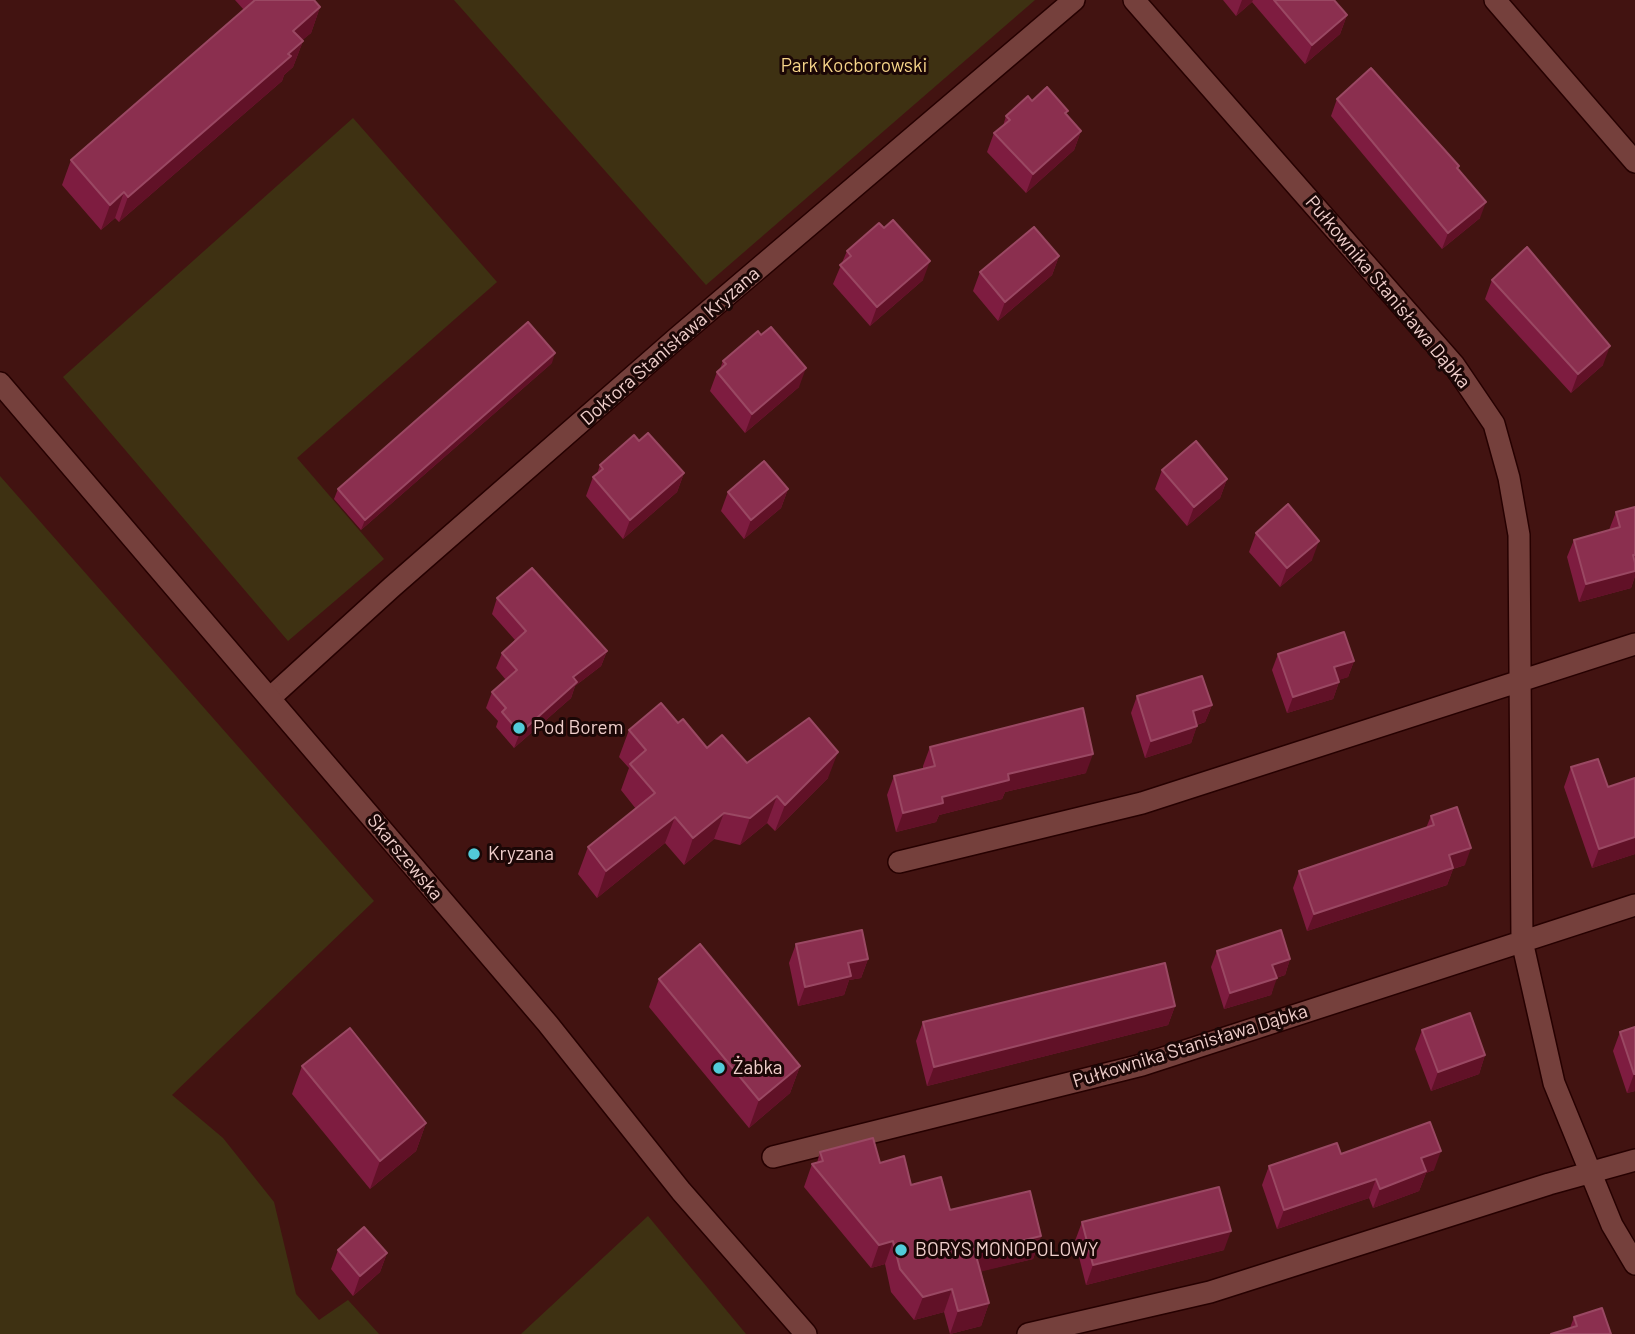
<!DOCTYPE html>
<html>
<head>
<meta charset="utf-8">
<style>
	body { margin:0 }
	canvas { display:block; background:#421311 }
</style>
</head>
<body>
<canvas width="1635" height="1334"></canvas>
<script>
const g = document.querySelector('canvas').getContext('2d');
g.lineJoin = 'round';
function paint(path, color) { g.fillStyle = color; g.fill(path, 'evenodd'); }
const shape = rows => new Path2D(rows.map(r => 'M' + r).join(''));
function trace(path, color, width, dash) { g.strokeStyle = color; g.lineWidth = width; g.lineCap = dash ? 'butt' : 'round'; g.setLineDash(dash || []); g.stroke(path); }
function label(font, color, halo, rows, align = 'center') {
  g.font = font + ' Barlow,sans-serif'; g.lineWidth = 6; g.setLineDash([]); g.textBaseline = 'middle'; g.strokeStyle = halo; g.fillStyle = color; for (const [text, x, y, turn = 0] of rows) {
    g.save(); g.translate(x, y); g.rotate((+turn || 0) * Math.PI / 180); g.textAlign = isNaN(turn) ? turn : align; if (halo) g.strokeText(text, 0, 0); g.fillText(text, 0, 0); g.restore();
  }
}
const green = shape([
	[454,0,1035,0,706,285],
	[353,118,497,282,297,458,384,559,288,641,63,377],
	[0,476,374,901,172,1095,223,1138,274,1202,296,1294,319,1320,348,1300,379,1334,0,1334],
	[648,1216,746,1334,521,1334]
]);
const street = shape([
	[1134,0,1454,365,1494,424,1509,478,1519,535,1522,941,1554,1083,1612,1225,1635,1264],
	[1495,0,1635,162],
	[271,697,392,587,678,337,1074,0],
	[899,862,1142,803,1635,644],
	[773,1157,1142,1065,1635,905],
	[1028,1334,1210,1292,1549,1184,1635,1160]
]);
const secondary = shape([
	[0,383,548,1024,681,1191,806,1334]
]);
const wall = shape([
	[235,0,314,0,320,7,311,33,302,40,303,41,293,67,284,75,282,81,119,222,115,218,101,230,62,185,71,160,244,10],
	[1223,0,1334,0,1347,15,1340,34,1305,64,1252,2,1236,16],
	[1337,99,1458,169,1480,218,1442,249,1331,116],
	[1032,101,1067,114,1081,131,1074,150,1026,193,987,152,994,133,1003,126,1006,116],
	[847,251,923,280,870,326,833,284],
	[1059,256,1052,275,998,321,973,291,980,272],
	[1492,280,1603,365,1571,393,1485,299],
	[761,335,799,387,745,433,710,391,717,372,720,369,723,361],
	[552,363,361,530,334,499,338,489],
	[639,441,684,473,677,492,623,539,586,496,593,477,597,474,600,465],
	[1162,470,1227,479,1220,498,1187,526,1155,489],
	[788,489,781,508,744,539,721,511,728,492],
	[1635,507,1635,576,1631,588,1579,602,1567,557,1574,540,1609,530,1616,512],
	[1256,533,1312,560,1280,587,1249,552],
	[497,598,607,651,601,666,575,686,571,698,514,748,496,727,498,721,486,708,492,692,506,680,496,668,502,653,515,640,492,614],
	[1278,654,1354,661,1348,677,1338,680,1339,682,1333,699,1287,713,1272,670],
	[1137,696,1212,705,1205,722,1197,725,1191,743,1145,758,1131,713],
	[678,723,707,748,747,763,828,778,775,831,767,823,740,845,714,839,684,865,665,843,597,898,578,874,588,847,636,809,621,790,629,768,619,757,629,730],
	[930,747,1086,773,1005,792,1002,799,939,815,936,822,896,832,887,795,894,776,923,769,923,766],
	[1571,767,1608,787,1635,778,1635,854,1592,868,1564,787],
	[1431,816,1465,865,1453,869,1447,885,1307,931,1293,888,1299,871,1426,828],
	[796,944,868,959,861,978,849,980,844,995,798,1006,789,963],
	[1217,951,1290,959,1285,975,1276,978,1271,995,1224,1009,1211,967],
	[659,979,800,1066,790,1093,749,1128,649,1007],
	[1175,1006,1168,1025,927,1086,916,1041,923,1022],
	[1635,1027,1635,1091,1627,1093,1613,1051,1620,1032],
	[1422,1030,1485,1055,1479,1074,1431,1091,1415,1049],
	[302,1066,426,1123,416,1151,370,1189,292,1094],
	[820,1152,880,1163,950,1210,1041,1236,1033,1259,981,1271,989,1303,981,1326,950,1334,944,1312,914,1320,891,1292,885,1264,871,1268,804,1187,812,1164,817,1163],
	[1341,1154,1434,1170,1426,1173,1419,1191,1373,1208,1369,1198,1277,1229,1262,1185,1269,1166],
	[1082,1222,1224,1250,1086,1285,1075,1241],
	[338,1250,387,1253,380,1272,353,1296,331,1269],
	[1574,1317,1611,1334,1570,1328]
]);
const shadedWall = shape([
	[1242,0,1253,0,1252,2,1236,16],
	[320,7,311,33,284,56,293,31],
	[1347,15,1340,34,1305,64,1312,45],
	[303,41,293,67,284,75,282,81,119,222,128,197],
	[1081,131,1074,150,1026,193,1033,174],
	[124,192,115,218,101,230,110,205],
	[1486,202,1480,218,1442,249,1448,233],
	[1059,256,1052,275,998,321,1005,302],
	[930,261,923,280,870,326,877,307],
	[1610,346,1603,365,1571,393,1578,374],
	[555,353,552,363,361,530,365,520],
	[806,368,799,387,745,433,752,414],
	[684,473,677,492,623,539,630,520],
	[1227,479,1220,498,1187,526,1194,507],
	[788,489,781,508,744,539,751,520],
	[1319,541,1312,560,1280,587,1287,568],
	[1635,571,1635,576,1631,588,1579,602,1586,584],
	[607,651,601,666,575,686,571,698,514,748,520,733,573,677],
	[1354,661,1348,677,1328,684,1334,667],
	[1339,682,1333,699,1287,713,1293,697],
	[1212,705,1205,722,1186,728,1193,711],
	[1197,726,1191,743,1145,758,1151,741],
	[838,752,828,778,775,831,785,805],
	[1093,754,1086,773,1005,792,1002,799,939,815,936,822,896,832,903,813,942,797,1008,774],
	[777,796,767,823,740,845,750,818],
	[724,813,714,839,684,865,693,838],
	[675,817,665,843,597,898,606,871],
	[1635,837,1635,854,1592,868,1599,849],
	[1471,848,1465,865,1453,869,1447,885,1307,931,1314,914,1449,855],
	[868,959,861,978,849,980,844,995,798,1006,805,987,848,963],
	[1290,959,1285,975,1266,981,1272,965],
	[1277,978,1271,995,1224,1009,1230,993],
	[1175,1006,1168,1025,927,1086,934,1067],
	[1485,1055,1479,1074,1431,1091,1438,1072],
	[800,1066,790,1093,749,1128,759,1100],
	[1634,1074,1635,1074,1635,1091,1627,1093],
	[426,1123,416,1151,370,1189,380,1161],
	[1441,1151,1434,1170,1426,1173,1419,1191,1373,1208,1380,1189,1421,1158],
	[1376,1179,1369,1198,1277,1229,1284,1210],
	[1231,1231,1224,1250,1086,1285,1093,1265],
	[1041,1236,1033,1259,967,1275,975,1252],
	[893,1241,885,1264,871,1268,879,1245],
	[387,1253,380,1272,353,1296,360,1276],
	[952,1289,944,1312,914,1320,923,1297],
	[989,1303,981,1326,950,1334,958,1311]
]);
const building = shape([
	[255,0,314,0,320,7,293,31,303,41,288,54,291,56,128,197,124,192,110,205,71,160,255,0],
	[1274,0,1334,0,1347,15,1312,45,1274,0],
	[1371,68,1459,166,1457,168,1486,202,1448,233,1337,99,1371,68],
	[1047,87,1068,111,1065,113,1081,131,1033,174,994,133,1010,120,1006,116,1028,96,1032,101,1047,87],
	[893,220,930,261,877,307,840,265,851,256,847,251,879,223,884,228,893,220],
	[1034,227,1059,256,1005,302,980,272,1034,227],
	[1527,247,1610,346,1578,374,1492,280,1527,247],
	[528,322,555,353,365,520,338,489,528,322],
	[771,327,806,368,752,414,717,372,726,364,723,361,758,331,761,335,771,327],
	[648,433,684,473,630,520,593,477,603,469,600,465,634,435,639,441,648,433],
	[1196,441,1227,479,1194,507,1162,470,1196,441],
	[764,461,788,489,751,520,728,492,764,461],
	[1288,504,1319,541,1287,568,1256,533,1288,504],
	[1635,507,1635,555,1633,555,1635,563,1635,571,1586,584,1574,540,1620,527,1616,512,1635,507],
	[532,568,607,651,573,677,577,682,520,733,502,712,506,708,492,692,517,670,502,653,526,631,497,598,532,568],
	[1344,632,1354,661,1334,667,1339,682,1293,697,1278,654,1344,632],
	[1202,676,1212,705,1193,711,1197,726,1151,741,1137,696,1202,676],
	[661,703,678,723,683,719,707,748,722,735,747,763,809,718,838,752,785,805,777,796,750,818,724,813,693,838,675,817,606,871,588,847,655,793,630,764,646,750,629,730,661,703],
	[1083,708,1093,754,1008,774,1009,780,942,797,943,803,903,813,894,776,935,766,930,747,1083,708],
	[1598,759,1608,787,1635,778,1635,837,1599,849,1571,767,1598,759],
	[1457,807,1471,848,1449,855,1453,868,1314,914,1299,871,1434,825,1431,816,1457,807],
	[862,930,868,959,848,963,851,976,805,987,796,944,862,930],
	[1281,930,1290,959,1272,965,1277,978,1230,993,1217,951,1281,930],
	[700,944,800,1066,759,1100,659,979,700,944],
	[1165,963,1175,1006,934,1067,923,1022,1165,963],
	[1470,1013,1485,1055,1438,1072,1422,1030,1470,1013],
	[1635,1027,1635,1074,1634,1074,1620,1032,1635,1027],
	[350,1028,426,1123,380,1161,302,1066,350,1028],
	[1430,1122,1441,1151,1421,1158,1426,1171,1380,1189,1376,1179,1284,1210,1269,1166,1337,1143,1341,1154,1430,1122],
	[873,1138,880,1163,904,1156,911,1185,941,1177,950,1210,1030,1191,1041,1236,975,1252,989,1303,958,1311,952,1289,923,1297,900,1269,893,1241,879,1245,812,1164,823,1161,820,1152,873,1138],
	[1219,1187,1231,1231,1093,1265,1082,1222,1219,1187],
	[364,1227,387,1253,360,1276,338,1250,364,1227],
	[1602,1308,1611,1334,1551,1334,1577,1326,1574,1317,1602,1308]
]);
const markers = [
	[519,728,7,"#52cbd9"],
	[474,854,7,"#52cbd9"],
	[719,1068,7,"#52cbd9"],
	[901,1250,7,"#52cbd9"]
];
const parkNames = [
	["Park Kocborowski",854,66]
];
const streetNames = [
	["Pułkownika Stanisława Dąbka",1388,292,50],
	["Doktora Stanisława Kryzana",670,346,-41],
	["Skarszewska",405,857,50],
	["Pułkownika Stanisława Dąbka",1190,1046,-17]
];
const poiNames = [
	["Pod Borem",533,728],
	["Kryzana",488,854],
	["Żabka",733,1068],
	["BORYS MONOPOLOWY",915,1250]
];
paint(green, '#3e3112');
trace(street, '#260000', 24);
trace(secondary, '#260000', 24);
trace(street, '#75403c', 21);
trace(secondary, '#75403c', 21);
paint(wall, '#7e1c40');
paint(shadedWall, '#611127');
paint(building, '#8b2f4f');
trace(building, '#9a4863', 2);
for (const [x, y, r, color] of markers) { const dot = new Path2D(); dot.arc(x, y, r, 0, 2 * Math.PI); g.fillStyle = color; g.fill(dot); trace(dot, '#1b0706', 2.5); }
label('19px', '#f7d58a', '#1b0706', parkNames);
label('19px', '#efcecb', '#1b0706', streetNames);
label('19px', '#efcecb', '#1b0706', poiNames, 'left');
</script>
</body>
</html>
